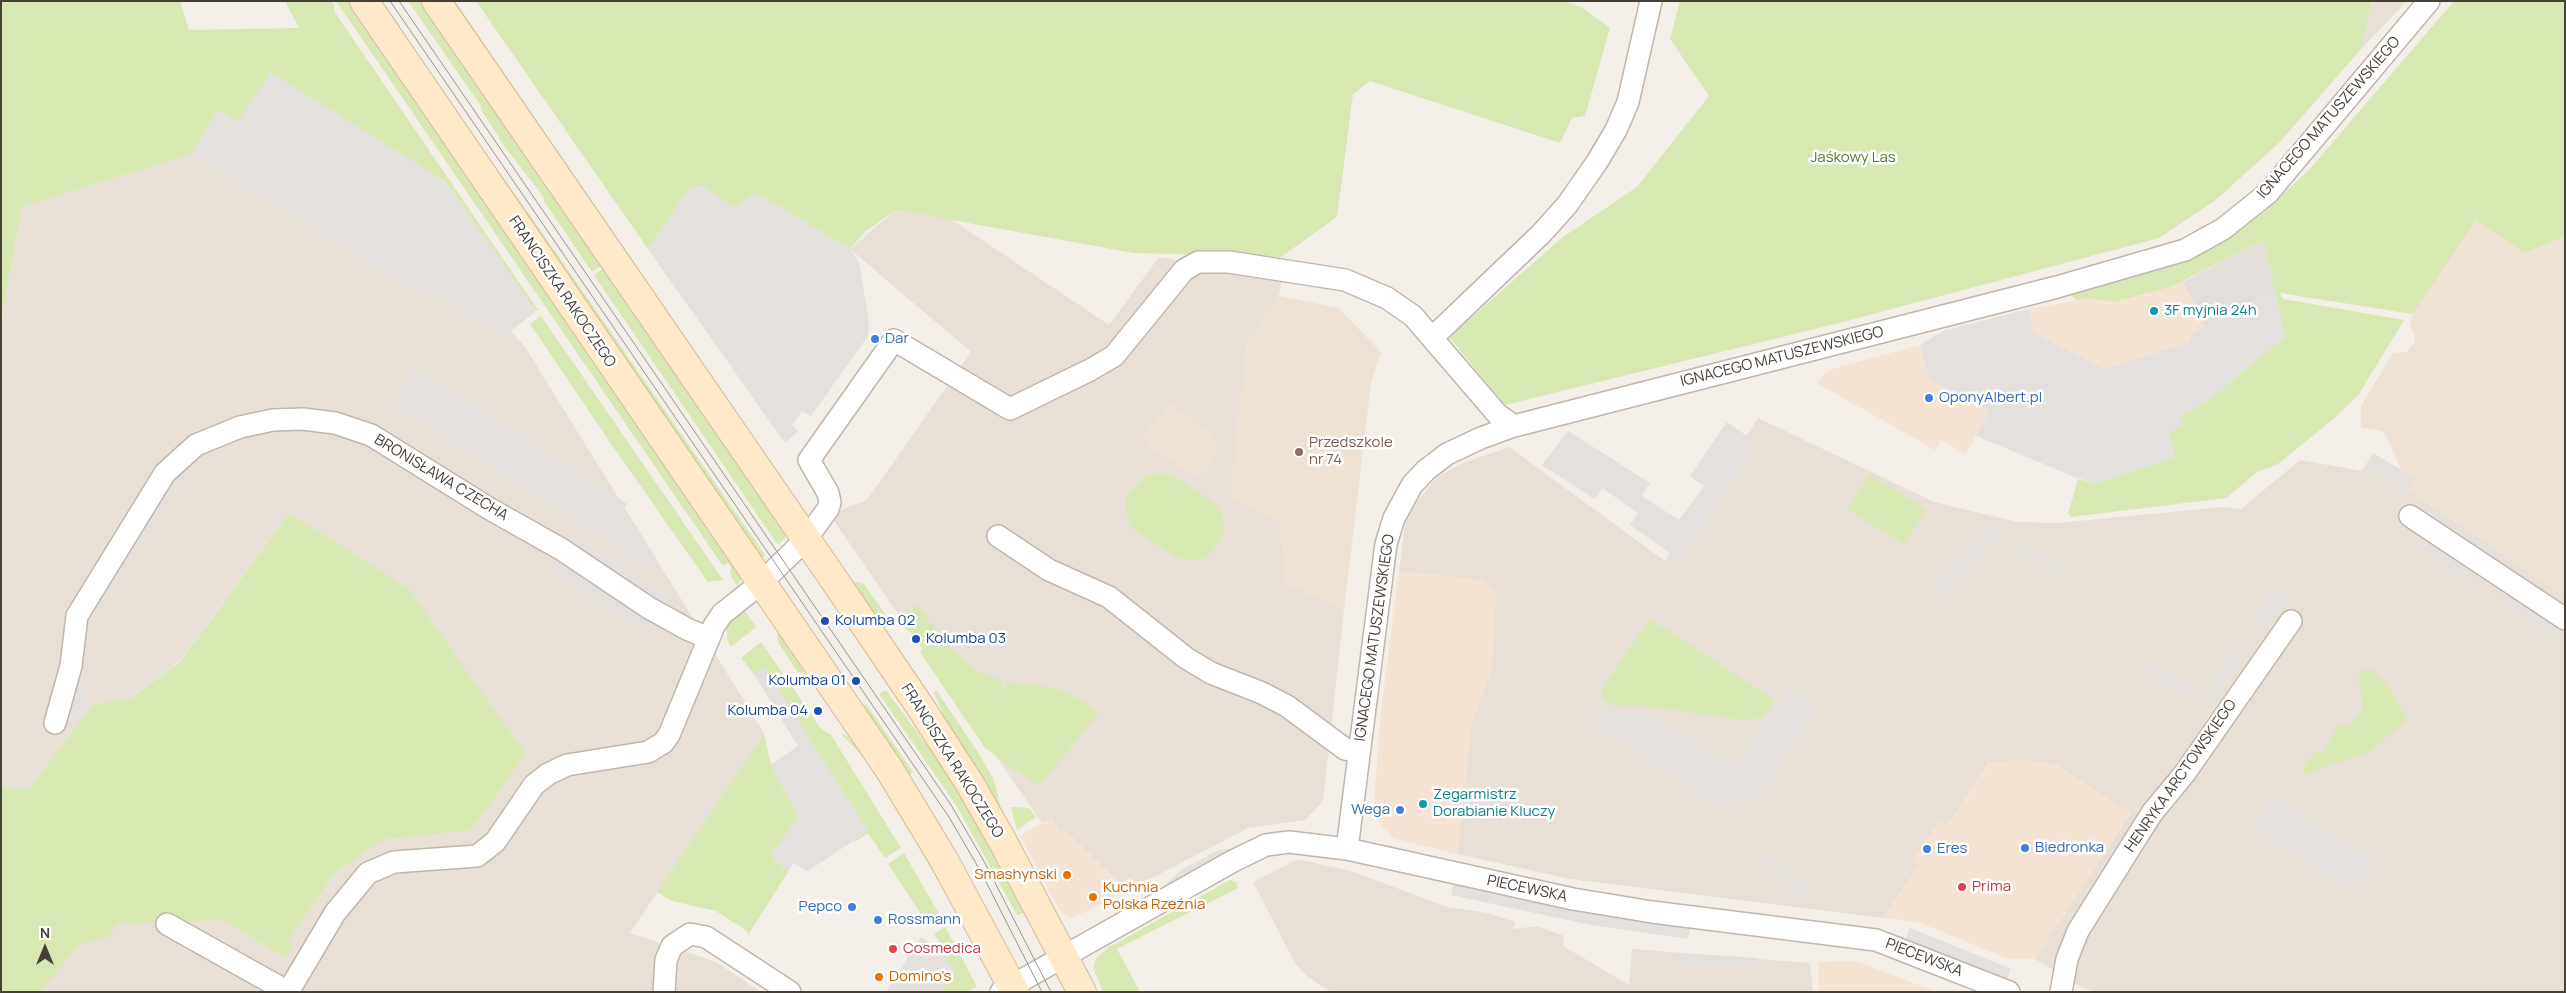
<!DOCTYPE html>
<html>
<head>
<meta charset="utf-8">
<style>
	body { margin:0 }
	#map { position:relative; width:2566px; height:993px; overflow:hidden; background:#f4efe9; font-family:Manrope,sans-serif }
	canvas { display:block }
	.frame { position:absolute; inset:0; border:2px solid #483f37; pointer-events:none }
	.north { position:absolute; left:20px; top:923px; width:50px; height:50px; -webkit-text-stroke:4px #fff; paint-order:stroke; rotate:0deg; font-size:14px; font-weight:700; line-height:20px; text-align:center; color:#483f37 }
	.north::after { content:''; display:block; margin:auto; width:18px; height:22px; background:#483f37; clip-path:polygon(50% 0,100% 100%,50% 72%,0 100%) }
</style>
</head>
<body>
<div id="map">
<canvas width="2566" height="993"></canvas>
<div class="frame"></div>
<div class="north">N</div>
</div>
<script>
const g = document.querySelector('canvas').getContext('2d');
g.lineJoin = 'round';
function paint(path, color) { g.fillStyle = color; g.fill(path, 'evenodd'); }
const shape = rows => new Path2D(rows.map(r => 'M' + r).join(''));
function trace(path, color, width, dash) { g.strokeStyle = color; g.lineWidth = width; g.lineCap = dash ? 'butt' : 'round'; g.setLineDash(dash || []); g.stroke(path); }
function label(font, color, halo, rows, align = 'center') {
  g.font = font + ' Manrope,sans-serif'; g.lineWidth = 5; g.setLineDash([]); g.textBaseline = 'middle'; g.strokeStyle = halo; g.fillStyle = color; for (const [text, x, y, turn = 0] of rows) {
    g.save(); g.translate(x, y); g.rotate((+turn || 0) * Math.PI / 180); g.textAlign = isNaN(turn) ? turn : align; if (halo) g.strokeText(text, 0, 0); g.fillText(text, 0, 0); g.restore();
  }
}
const residential = shape([
	[2372,1,2407,1,2361,49],
	[271,73,446,182,536,311,511,331,525,347,764,733,630,933,716,962,761,992,40,992,80,943,89,941,116,924,223,920,285,958,288,942,335,873,383,840,466,831,473,828,526,754,289,513,180,661,129,699,93,704,28,790,1,785,1,323,22,207,192,154],
	[896,210,952,220,1109,325,1159,257,1282,278,1279,296,1246,347,1280,523,1286,583,1344,610,1323,801,1305,820,1248,828,1127,891,1066,831,1061,833,1052,818,1042,823,834,521,838,511,867,500,971,352,850,249],
	[1758,418,1934,502,2017,522,2057,523,2224,507,2241,509,2300,460,2362,471,2373,453,2416,479,2409,490,2565,596,2565,992,2095,992,2081,987,2035,959,2131,813,2056,765,1988,763,1946,827,1939,822,1913,860,1920,865,1883,918,1570,879,1457,854,1472,721,1480,702,1399,571,1406,516,1436,478,1460,464,1509,447,1665,561],
	[1302,860,1354,872,1447,907,1488,913,1515,922,1513,929,1537,926,1564,936,1563,946,1629,985,1632,949,1810,963,1813,992,1331,992,1308,977,1295,963,1253,882,1294,861]
]);
const commercial = shape([
	[2183,282,2205,326,2192,333,2189,342,2104,369,2034,333,2028,309,2090,298,2114,302],
	[1920,345,1929,379,1989,411,1966,454,1941,440,1935,450,1817,383,1828,370],
	[1399,571,1483,580,1496,590,1492,672,1472,721,1457,854,1392,838,1373,815,1381,713],
	[2025,759,2056,765,2131,813,2035,959,2009,959,1918,922,1883,918,1920,865,1912,860,1939,822,1946,827,1989,763],
	[1052,817,1061,833,1066,831,1127,891,1070,919,1060,911,1020,836],
	[1856,961,1869,966,1937,992,1818,992,1818,962]
]);
const industrial = shape([
	[2263,241,2275,292,2205,326,2183,282]
]);
const education = shape([
	[2479,204,2550,240,2565,236,2565,596,2409,490,2416,479,2401,469,2387,437,2382,431,2361,428,2361,406,2393,353,2406,352,2414,343,2415,336,2410,325,2414,309],
	[1279,296,1338,308,1381,352,1371,382,1344,610,1285,583,1280,523,1230,498,1246,347],
	[1170,404,1207,430,1218,446,1205,473,1192,475,1147,444,1144,435]
]);
const green = shape([
	[1,1,180,1,189,30,299,28,285,1,331,1,335,6,334,11,538,310,536,311,446,182,271,73,237,122,218,110,192,154,22,207,1,323],
	[336,1,350,1,738,568,741,580,737,586,730,574,731,567,728,563,723,566],
	[378,1,382,1,400,26,400,31,524,207,524,211,527,211,765,555,763,557,761,558],
	[408,1,422,1,603,265,592,272,544,201,543,196,505,147,481,110,481,106],
	[449,1,455,1,801,506,799,506],
	[476,1,1565,1,1583,8,1610,28,1585,116,1572,118,1560,143,1370,81,1353,94,1337,217,1281,257,1134,253,896,210,866,231,850,249,756,193,734,208,702,186,691,187,648,249],
	[1680,1,2372,1,2361,49,2279,143,2217,199,2159,238,1843,322,1505,405,1449,337,1563,237,1637,187,1709,96,1670,39],
	[2454,1,2565,1,2565,236,2524,253,2476,220,2412,314,2280,293,2283,299,2404,320,2359,394,2331,421,2278,464,2257,472,2226,498,2071,517,2068,514,2078,479,2095,483,2175,457,2169,433,2180,416,2210,399,2285,336,2263,241,2173,286,2114,302,2090,298,2076,300,2072,296,2073,292,2172,264,2255,216,2258,217,2309,170],
	[605,267,785,532,785,538,778,545,594,275],
	[541,316,723,580,708,582,616,451,530,324],
	[1159,473,1172,475,1215,503,1222,515,1224,527,1222,539,1206,558,1195,561,1177,558,1132,528,1127,519,1126,496,1146,476],
	[1869,475,1927,509,1904,544,1847,509],
	[289,513,408,588,526,754,473,828,466,831,383,840,335,873,288,942,294,947,285,958,223,920,117,924,109,937,80,944,40,992,1,992,1,785,28,790,93,704,129,699,180,662],
	[858,582,864,584,887,617,882,620,863,603,850,585],
	[917,605,948,645,975,670,1004,681,1000,690,1004,691,1007,681,1058,689,1079,699,1099,713,1039,786,985,748,920,652,924,648,914,635,904,627,898,618],
	[744,610,756,627,731,647,727,639,727,627,729,622],
	[1650,619,1774,700,1766,713,1759,718,1741,720,1642,706,1609,705,1602,695,1603,687],
	[782,630,804,673,798,672,780,646,777,636],
	[761,642,804,704,792,712,764,668,754,674,741,658],
	[2363,669,2375,671,2392,692,2407,720,2369,752,2303,775,2304,767,2314,753,2324,751,2337,726,2351,725,2363,708,2358,677],
	[886,690,959,789,1027,911,1017,915,956,805,879,694],
	[936,690,978,752,994,780,1004,823,950,729,934,693],
	[866,704,913,772,910,775,859,708],
	[808,710,820,728,831,735,901,848,885,858,868,833,855,842,854,840,868,831,796,718],
	[764,733,771,765,799,817,771,855,788,872,748,935,747,931,716,911,672,901,657,892],
	[843,733,868,756,893,791,971,938,903,820,863,756,842,735],
	[1011,807,1029,808,1036,817,1017,830],
	[904,853,942,919,929,926,888,864],
	[1230,880,1236,882,1238,888,1117,949,1140,992,1103,992,1095,973,1094,965,1096,959,1109,947],
	[945,927,977,987,966,992,941,992,956,969,944,961,948,955,934,934]
]);
const parking = shape([
	[271,73,446,182,536,311,503,337,428,289,424,296,192,154,218,110,238,122],
	[702,186,734,208,756,193,850,249,859,262,869,321,868,336,811,416,802,411,792,425,798,431,785,443,648,249,691,187],
	[2275,292,2285,336,2210,399,2181,416,2184,423,2169,433,2175,457,2095,483,2075,477,1976,436,1989,411,1929,379,1920,345,1943,331,2028,309,2034,333,2104,369,2189,342,2192,333],
	[415,368,627,504,621,513,635,524,655,558,649,568,392,402],
	[1727,422,1757,443,1680,560,1630,525,1638,513,1602,488,1595,499,1542,465,1568,431,1650,483,1642,496,1679,520,1704,486,1690,476],
	[2375,456,2411,480,2404,492,2368,468],
	[182,463,187,475,173,492,95,616,86,609],
	[2433,510,2454,524,2449,531,2428,518],
	[1998,518,2002,530,1937,600,1933,585],
	[2458,526,2501,554,2496,562,2453,533],
	[574,536,670,597,647,632,551,572],
	[2424,537,2475,570,2469,581,2418,548],
	[2020,540,2067,571,2055,574,2009,544],
	[2275,587,2288,595,2268,625,2255,616],
	[2509,593,2562,627,2555,637,2503,603],
	[2238,643,2247,649,2213,702,2203,696],
	[2151,661,2200,692,2195,701,2145,670],
	[764,667,868,831,808,871,793,863,788,872,771,855,799,817,771,765,798,746,754,674],
	[73,674,89,687,81,718,52,711],
	[1791,689,1817,706,1755,800,1717,805,1589,719,1607,712,1652,715,1734,766],
	[2273,796,2376,863,2356,893,2253,826],
	[1243,846,1159,891,1181,870,1216,851],
	[1768,853,1809,894,1800,902,1760,861],
	[1454,882,1606,915,1690,929,1688,939,1591,925,1451,895],
	[1910,928,2011,969,2006,981,1905,940],
	[921,937,948,955,944,961,956,969,941,992,886,992],
	[1680,953,1757,958,1757,969,1679,965]
]);
const street = shape([
	[1433,337,1541,234,1567,205,1597,162,1616,130,1628,102,1651,1],
	[2410,516,2565,619],
	[998,536,1049,570,1109,597,1186,658,1211,673,1262,693,1287,706,1345,749,1359,752],
	[55,723,71,666,77,616,165,473,196,445,240,427,273,420,303,419,335,423,371,435,490,509,561,549,649,608,687,629,708,638],
	[1347,849,1386,544,1394,518,1412,485,1426,470,1447,454,1481,438,1514,426,2057,287,2185,250,2223,229,2268,193,2429,1],
	[167,924,288,992,335,913,368,873,394,862,477,856,495,842,534,785,548,774,567,765,648,752,663,743,669,735,714,626,722,614,761,583,806,539,828,509,830,502,828,493,809,460,894,340,1010,409,1090,370,1114,356,1184,270,1198,262,1229,262,1345,280,1387,298,1413,316,1498,415,1514,426],
	[664,992,666,960,672,946,690,934,706,937,790,992],
	[1001,992,1233,861,1266,845,1289,842,1347,849,1573,899,1652,912,1876,940,2009,992],
	[2061,992,2067,959,2078,931,2135,840,2152,813,2185,773,2291,621]
]);
const secondary = shape([
	[364,1,889,769,944,860,1015,992],
	[436,1,837,584,921,708,970,784,1003,842,1082,992]
]);
const tram = shape([
	[390,1,949,817,981,872,1042,992],
	[399,1,951,805,985,863,1051,992]
]);
const markers = [
	[2154,311,5,"#0f9aa8"],
	[875,339,5,"#3f7fe0"],
	[1929,398,5,"#3f7fe0"],
	[1299,452,5,"#8d6e63"],
	[825,621,5,"#1a4fb4"],
	[916,639,5,"#1a4fb4"],
	[856,681,5,"#1a4fb4"],
	[818,711,5,"#1a4fb4"],
	[1423,804,5,"#0f9aa8"],
	[1400,810,5,"#3f7fe0"],
	[2025,848,5,"#3f7fe0"],
	[1927,849,5,"#3f7fe0"],
	[1067,875,5,"#e8710a"],
	[1962,887,5,"#e0444e"],
	[1093,897,5,"#e8710a"],
	[852,907,5,"#3f7fe0"],
	[878,920,5,"#3f7fe0"],
	[893,949,5,"#e0444e"],
	[879,977,5,"#e8710a"]
];
const streetNames = [
	["IGNACEGO MATUSZEWSKIEGO",2329,118,-49],
	["FRANCISZKA RAKOCZEGO",562,292,56],
	["IGNACEGO MATUSZEWSKIEGO",1782,357,-14],
	["BRONISŁAWA CZECHA",441,478,31],
	["IGNACEGO MATUSZEWSKIEGO",1375,638,-82],
	["FRANCISZKA RAKOCZEGO",952,761,58],
	["HENRYKA ARCTOWSKIEGO",2181,776,-55],
	["PIECEWSKA",1527,889,12],
	["PIECEWSKA",1924,958,21]
];
const parkNames = [
	["Jaśkowy Las",1853,158]
];
const cultureNames = [
	["3F myjnia 24h",2164,311],
	["Zegarmistrz",1433,795],
	["Dorabianie Kluczy",1433,812]
];
const shopNames = [
	["Dar",885,339],
	["OponyAlbert.pl",1939,398],
	["Wega",1390,810,"right"],
	["Biedronka",2035,848],
	["Eres",1937,849],
	["Pepco",842,907,"right"],
	["Rossmann",888,920]
];
const educationNames = [
	["Przedszkole",1309,443],
	["nr 74",1309,460]
];
const transitNames = [
	["Kolumba 02",835,621],
	["Kolumba 03",926,639],
	["Kolumba 01",846,681,"right"],
	["Kolumba 04",808,711,"right"]
];
const foodNames = [
	["Smashynski",1057,875,"right"],
	["Kuchnia",1103,888],
	["Polska Rzeźnia",1103,905],
	["Domino's",889,977]
];
const healthNames = [
	["Prima",1972,887],
	["Cosmedica",903,949]
];
paint(residential, '#e8e0d7');
paint(commercial, '#f5e3d4');
paint(industrial, '#e4deda');
paint(education, '#ede2d3');
paint(green, '#d7e8b2');
paint(parking, '#e3e0dd');
trace(street, '#c0b6ab', 24);
trace(secondary, '#d4bc99', 30);
trace(street, '#fff', 21);
trace(secondary, '#feeac9', 28);
trace(tram, '#979797', 1);
for (const [x, y, r, color] of markers) { const dot = new Path2D(); dot.arc(x, y, r, 0, 2 * Math.PI); g.fillStyle = color; g.fill(dot); trace(dot, '#fff', 2); }
label('15px', '#483f37', '#fff', streetNames);
label('15px', '#537a2a', '#fff', parkNames);
label('15px', '#0d838f', '#fff', cultureNames, 'left');
label('15px', '#366cbe', '#fff', shopNames, 'left');
label('15px', '#785e54', '#fff', educationNames, 'left');
label('15px', '#164399', '#fff', transitNames, 'left');
label('15px', '#c56008', '#fff', foodNames, 'left');
label('15px', '#be3a42', '#fff', healthNames, 'left');
</script>
</body>
</html>
